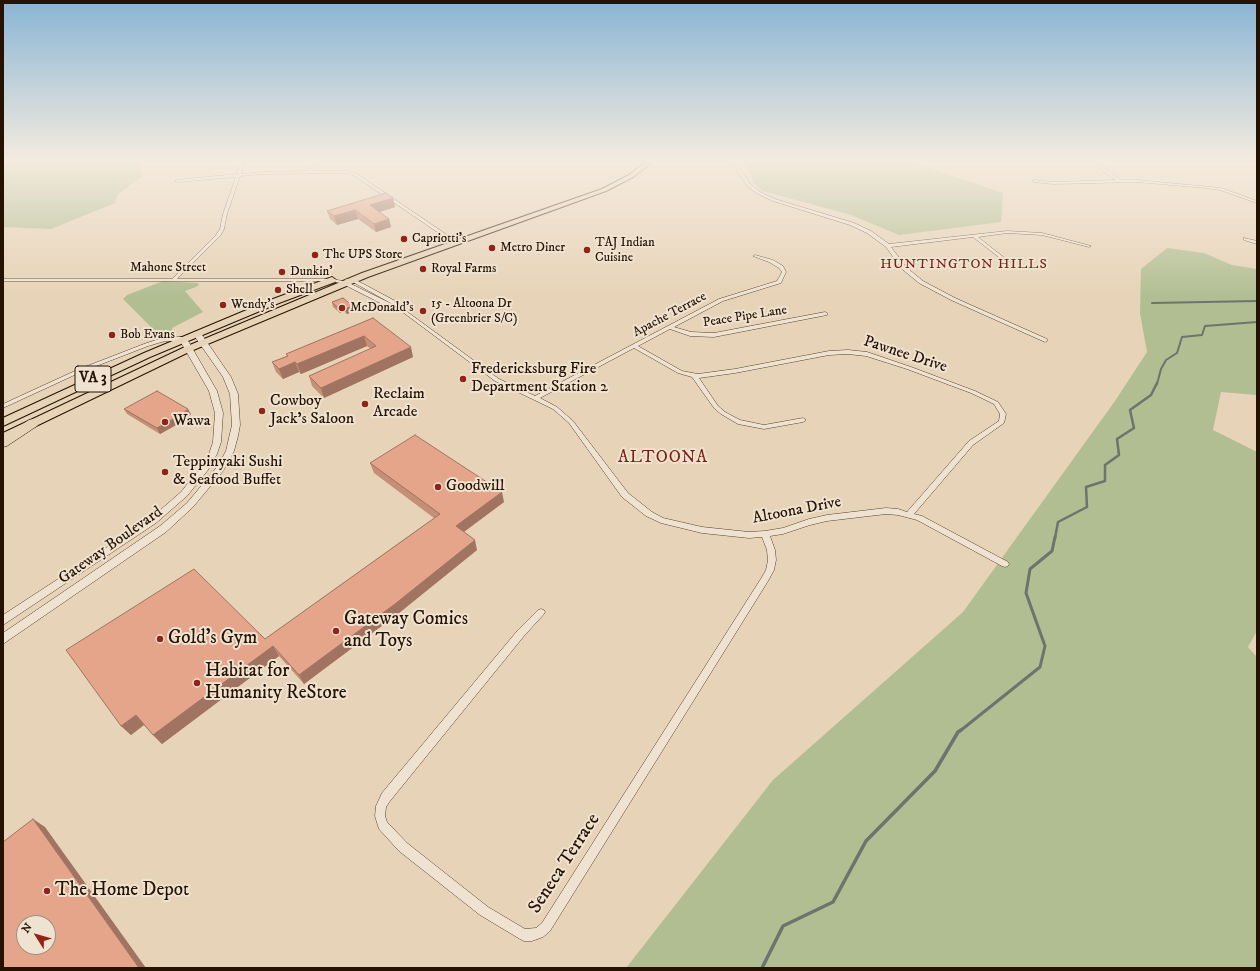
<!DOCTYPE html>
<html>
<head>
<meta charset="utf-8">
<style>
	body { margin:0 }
	#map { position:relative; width:1260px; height:971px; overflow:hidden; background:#e7d3b7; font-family:"IM FELL DW Pica",serif }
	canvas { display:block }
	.frame { position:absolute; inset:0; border:4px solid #251200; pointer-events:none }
	.north { position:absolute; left:16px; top:915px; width:40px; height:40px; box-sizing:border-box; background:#efe2d0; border:1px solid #9e8f7d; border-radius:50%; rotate:307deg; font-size:11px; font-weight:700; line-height:16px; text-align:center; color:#251200 }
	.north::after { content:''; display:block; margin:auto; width:14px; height:18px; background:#8f2418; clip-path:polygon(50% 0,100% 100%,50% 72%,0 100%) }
</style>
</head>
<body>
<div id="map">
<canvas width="1260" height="971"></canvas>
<div class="frame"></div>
<div class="north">N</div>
</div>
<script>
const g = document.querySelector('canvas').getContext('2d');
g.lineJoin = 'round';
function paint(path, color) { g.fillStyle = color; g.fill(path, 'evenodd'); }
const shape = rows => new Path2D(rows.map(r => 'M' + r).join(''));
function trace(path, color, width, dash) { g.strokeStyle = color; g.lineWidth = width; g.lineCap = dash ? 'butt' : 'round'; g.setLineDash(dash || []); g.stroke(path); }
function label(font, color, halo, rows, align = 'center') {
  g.font = font + ' "IM FELL DW Pica",serif'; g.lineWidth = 4; g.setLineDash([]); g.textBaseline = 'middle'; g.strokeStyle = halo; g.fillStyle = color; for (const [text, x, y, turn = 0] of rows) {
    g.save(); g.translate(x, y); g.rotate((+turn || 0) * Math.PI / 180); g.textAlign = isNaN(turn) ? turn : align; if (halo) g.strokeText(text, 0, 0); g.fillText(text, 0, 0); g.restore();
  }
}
const green = shape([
	[3,161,133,161,138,163,142,177,118,194,115,203,51,229,3,227],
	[741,161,909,161,1003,193,1001,222,899,235,851,215,763,191,753,183,749,168],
	[1167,248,1204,253,1232,265,1257,269,1257,395,1221,392,1213,430,1257,452,1257,631,1248,647,1257,657,1257,968,626,968,773,780,963,612,1115,401,1147,352,1140,313,1141,269],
	[163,281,198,283,199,285,196,287,185,291,203,312,172,328,173,334,162,338,123,299,127,295]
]);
const streamFar3 = shape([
	[1152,303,1257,301],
	[1157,384,1161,369,1166,360,1177,353,1182,337,1202,335,1205,326,1257,322]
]);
const streamFar2 = shape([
	[1055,538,1058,522,1087,507,1086,487,1105,481,1105,465,1119,455,1117,439,1134,428,1130,410,1151,395,1157,383]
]);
const streamFar1 = shape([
	[960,731,1040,667,1045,646,1026,593,1030,569,1052,551,1055,537]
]);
const stream = shape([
	[762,968,783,926,833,902,866,841,935,771,958,732,961,730]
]);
const minor = shape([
	[241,161,245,161,241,174,260,172,309,171,316,161,320,161,313,171,349,171,357,174,453,239,449,240,355,176,348,173,260,174,240,176,227,214,224,229,220,236,177,279,333,279,347,282,396,306,351,281,347,281,345,280,347,279,354,279,399,303,402,308,499,379,535,396,719,299,777,281,782,272,779,268,769,262,753,256,755,255,773,260,783,266,786,272,781,283,723,301,674,327,691,332,714,333,825,312,827,313,827,315,714,337,690,336,670,329,638,346,682,371,698,374,735,369,829,351,848,350,867,352,911,367,975,391,998,402,1006,414,1004,423,973,445,914,514,922,516,1008,562,1009,564,1008,566,1005,567,1002,566,917,520,898,515,886,514,827,521,810,525,783,534,770,536,775,550,776,560,774,570,768,581,550,931,543,937,532,941,524,941,520,939,480,915,399,851,379,829,375,816,376,806,382,793,518,630,538,610,541,609,544,610,545,612,544,614,524,636,390,801,386,807,385,816,387,822,407,843,488,907,525,929,536,928,542,923,762,577,766,570,768,560,767,550,762,537,749,538,702,533,661,523,646,516,622,497,569,423,553,409,495,381,400,310,390,308,343,284,333,281,3,281,3,279,172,279,216,235,220,229,223,214,236,177,177,182,175,181,177,180,237,174,241,161],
	[634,348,678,373,692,377,714,408,721,414,738,424,764,429,803,422,806,420,803,418,764,425,740,420,725,412,718,406,699,378,735,373,829,355,848,354,866,356,907,369,971,393,994,404,1000,414,999,421,969,441,907,512,898,509,886,508,827,515,809,519,783,528,765,531,749,532,702,527,663,518,652,512,628,493,573,421,557,407,540,398,634,348],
	[729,161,734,161,737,164,750,184,760,192,775,199,854,223,871,231,889,244,1007,231,1042,233,1091,246,1089,247,1042,235,1007,233,978,237,1016,267,1016,269,1014,269,973,237,891,247,906,267,923,281,955,298,1047,339,1047,341,1045,342,951,300,919,283,902,269,886,247,867,233,850,225,773,201,758,194,747,186,734,166,729,161],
	[1097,161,1101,161,1103,167,1121,180,1137,180,1221,188,1257,201,1257,203,1220,190,1206,188,1137,182,1053,184,1034,182,1032,181,1034,180,1053,182,1116,180,1100,169,1097,161],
	[1244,238,1257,241,1257,244,1244,240,1244,238],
	[165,337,183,337,186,339,183,341,165,341,148,346,81,372,3,408,3,404,77,370,144,344,165,337]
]);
const tertiary = shape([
	[194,332,200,332,231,377,238,394,240,425,238,436,234,451,223,471,193,507,166,532,3,644,3,633,160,526,187,503,217,467,226,451,232,425,230,394,223,377,193,334,194,332],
	[180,337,183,337,187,339,217,391,223,413,221,442,217,454,208,470,187,496,156,523,3,625,3,615,150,519,181,492,202,466,209,454,213,442,215,413,209,391,179,339,180,337]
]);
const trunk = shape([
	[647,161,654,161,633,177,606,191,368,277,191,351,3,442,3,433,185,347,362,273,602,189,629,175,647,161],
	[332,277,336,280,335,282,279,303,150,357,3,426,3,418,144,353,273,299,332,277]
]);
const motorway = shape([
	[33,419,37,420,39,423,37,426,7,446,3,447,3,437,29,420,33,419]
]);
const wall = shape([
	[393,198,395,207,380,212,389,219,391,227,376,232,358,219,337,225,330,219,327,211],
	[332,302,353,306,354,311,347,314,344,311,340,313,333,307],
	[373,318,413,357,324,398,312,386,309,376,371,349,367,346,301,374,299,372,283,379,276,372,272,362,287,356,286,354],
	[124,409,191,414,185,420,160,434,127,414],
	[370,463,504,502,464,532,477,550,399,613,304,684,279,656,162,744,144,725,131,735,121,726,265,639,434,518,374,473]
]);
const shadedWall = shape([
	[393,198,395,207,373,214,370,205],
	[355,210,358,219,337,225,334,216],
	[389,219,391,227,376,232,374,224],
	[342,306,344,311,340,313,338,308],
	[353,306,354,311,347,314,345,309],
	[364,336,367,346,301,374,297,364],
	[411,347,413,357,324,398,321,388],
	[295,362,299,372,283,379,279,369],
	[188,409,191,414,185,420,160,434,157,428],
	[502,492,504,502,458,536,456,526],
	[475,540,477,550,399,613,304,684,299,675],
	[273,646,279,656,162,744,153,735],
	[136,715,145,724,131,735,121,726],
	[33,819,45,827,146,968,139,968]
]);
const building = shape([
	[386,193,393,198,370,205,389,219,374,224,355,210,334,216,327,211,386,193],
	[343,298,353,306,345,309,342,306,338,308,332,302,343,298],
	[373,318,411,347,321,388,309,376,376,346,364,336,297,364,295,362,279,369,272,362,288,356,286,354,373,318],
	[157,391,188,409,182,414,157,428,124,409,157,391],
	[415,435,502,492,456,526,475,540,395,604,299,675,273,646,153,735,136,715,121,726,66,650,194,569,265,639,440,514,370,463,415,435],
	[33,819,139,968,3,968,3,842,33,819],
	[24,923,48,923,48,947,24,947,24,923]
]);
const markers = [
	[404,239,4,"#8f2418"],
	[492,248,4,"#8f2418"],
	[587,250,4,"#8f2418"],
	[315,255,4,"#8f2418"],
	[423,269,4,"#8f2418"],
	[282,272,4,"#8f2418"],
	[278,290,4,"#8f2418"],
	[223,305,4,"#8f2418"],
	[342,308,4,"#8f2418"],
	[423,311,4,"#8f2418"],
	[112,335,4,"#8f2418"],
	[463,379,4,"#8f2418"],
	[365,404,4,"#8f2418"],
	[262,411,4,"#8f2418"],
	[165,422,4,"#8f2418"],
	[165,472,4,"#8f2418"],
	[438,487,4,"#8f2418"],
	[336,631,4,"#8f2418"],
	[160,639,4,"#8f2418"],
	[197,683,4,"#8f2418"],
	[47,891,4,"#8f2418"]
];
const farPoinames = [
	["Capriotti's",412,239],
	["TAJ Indian",595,243],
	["Cuisine",595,258],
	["Metro Diner",500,248],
	["The UPS Store",323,255],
	["Royal Farms",431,269],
	["Dunkin'",290,272],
	["Shell",286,290],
	["15 - Altoona Dr",431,304],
	["(Greenbrier S/C)",431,319],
	["Wendy's",231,305],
	["McDonald's",350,308],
	["Bob Evans",120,335]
];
const farStreetnames = [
	["Mahone Street",168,268],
	["Apache Terrace",670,315,-28],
	["Peace Pipe Lane",745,317,-9]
];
const farNeighbourhoodnames = [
	["HUNTINGTON HILLS",964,265]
];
const shields = [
	[93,379,36]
];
const shieldNames = [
	["VA 3",93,379]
];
const streetNames = [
	["Pawnee Drive",905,355,18],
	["Altoona Drive",797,511,-11],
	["Gateway Boulevard",111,546,-35]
];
const poiNames = [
	["Fredericksburg Fire",471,370],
	["Department Station 2",471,388],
	["Reclaim",373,395],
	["Arcade",373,413],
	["Cowboy",270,402],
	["Jack's Saloon",270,420],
	["Wawa",173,422],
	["Teppinyaki Sushi",173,463],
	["& Seafood Buffet",173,481],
	["Goodwill",446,487]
];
const neighbourhoodNames = [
	["ALTOONA",663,458]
];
const nearPoinames = [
	["Gateway Comics",344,620],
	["and Toys",344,642],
	["Gold's Gym",168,639],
	["Habitat for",205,672],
	["Humanity ReStore",205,694],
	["The Home Depot",55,891]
];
const nearStreetnames = [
	["Seneca Terrace",565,864,-57]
];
paint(green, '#b1be92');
trace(streamFar3, '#6b746e', 2);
trace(streamFar2, '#6b746e', 2.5);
trace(streamFar1, '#6b746e', 3);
trace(stream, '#6b746e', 3.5);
trace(minor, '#56422e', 1);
trace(tertiary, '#56422e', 1);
trace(trunk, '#251200', 2);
trace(motorway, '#251200', 1);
paint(minor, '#efe2d0');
paint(tertiary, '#efe2d0');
paint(trunk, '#e7d3b7');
paint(motorway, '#e7d3b7');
paint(wall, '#c48e77');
paint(shadedWall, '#a07461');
paint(building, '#e4a58a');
trace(building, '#a07461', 1);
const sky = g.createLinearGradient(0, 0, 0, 297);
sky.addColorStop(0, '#89b5d5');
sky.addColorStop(0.54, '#f4ebdf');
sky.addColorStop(1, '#f4ebdf00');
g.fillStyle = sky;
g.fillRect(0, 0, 1260, 297);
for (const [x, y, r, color] of markers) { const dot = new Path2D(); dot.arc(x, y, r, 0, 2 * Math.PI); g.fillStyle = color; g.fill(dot); trace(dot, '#efe2d0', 1.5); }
label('13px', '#251200', '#efe2d0', farPoinames, 'left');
label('13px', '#251200', '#efe2d0', farStreetnames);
g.letterSpacing = '1px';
label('14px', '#7a1f14', '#efe2d0', farNeighbourhoodnames);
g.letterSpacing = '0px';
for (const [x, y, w] of shields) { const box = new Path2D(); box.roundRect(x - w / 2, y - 13, w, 26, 3); g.fillStyle = '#efe2d0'; g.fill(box); trace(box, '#251200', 1); }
label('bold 15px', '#251200', null, shieldNames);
label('16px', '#251200', '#efe2d0', streetNames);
label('16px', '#251200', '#efe2d0', poiNames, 'left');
g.letterSpacing = '1px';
label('17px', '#7a1f14', '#efe2d0', neighbourhoodNames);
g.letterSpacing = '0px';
label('19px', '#251200', '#efe2d0', nearPoinames, 'left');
label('19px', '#251200', '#efe2d0', nearStreetnames);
</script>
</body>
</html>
